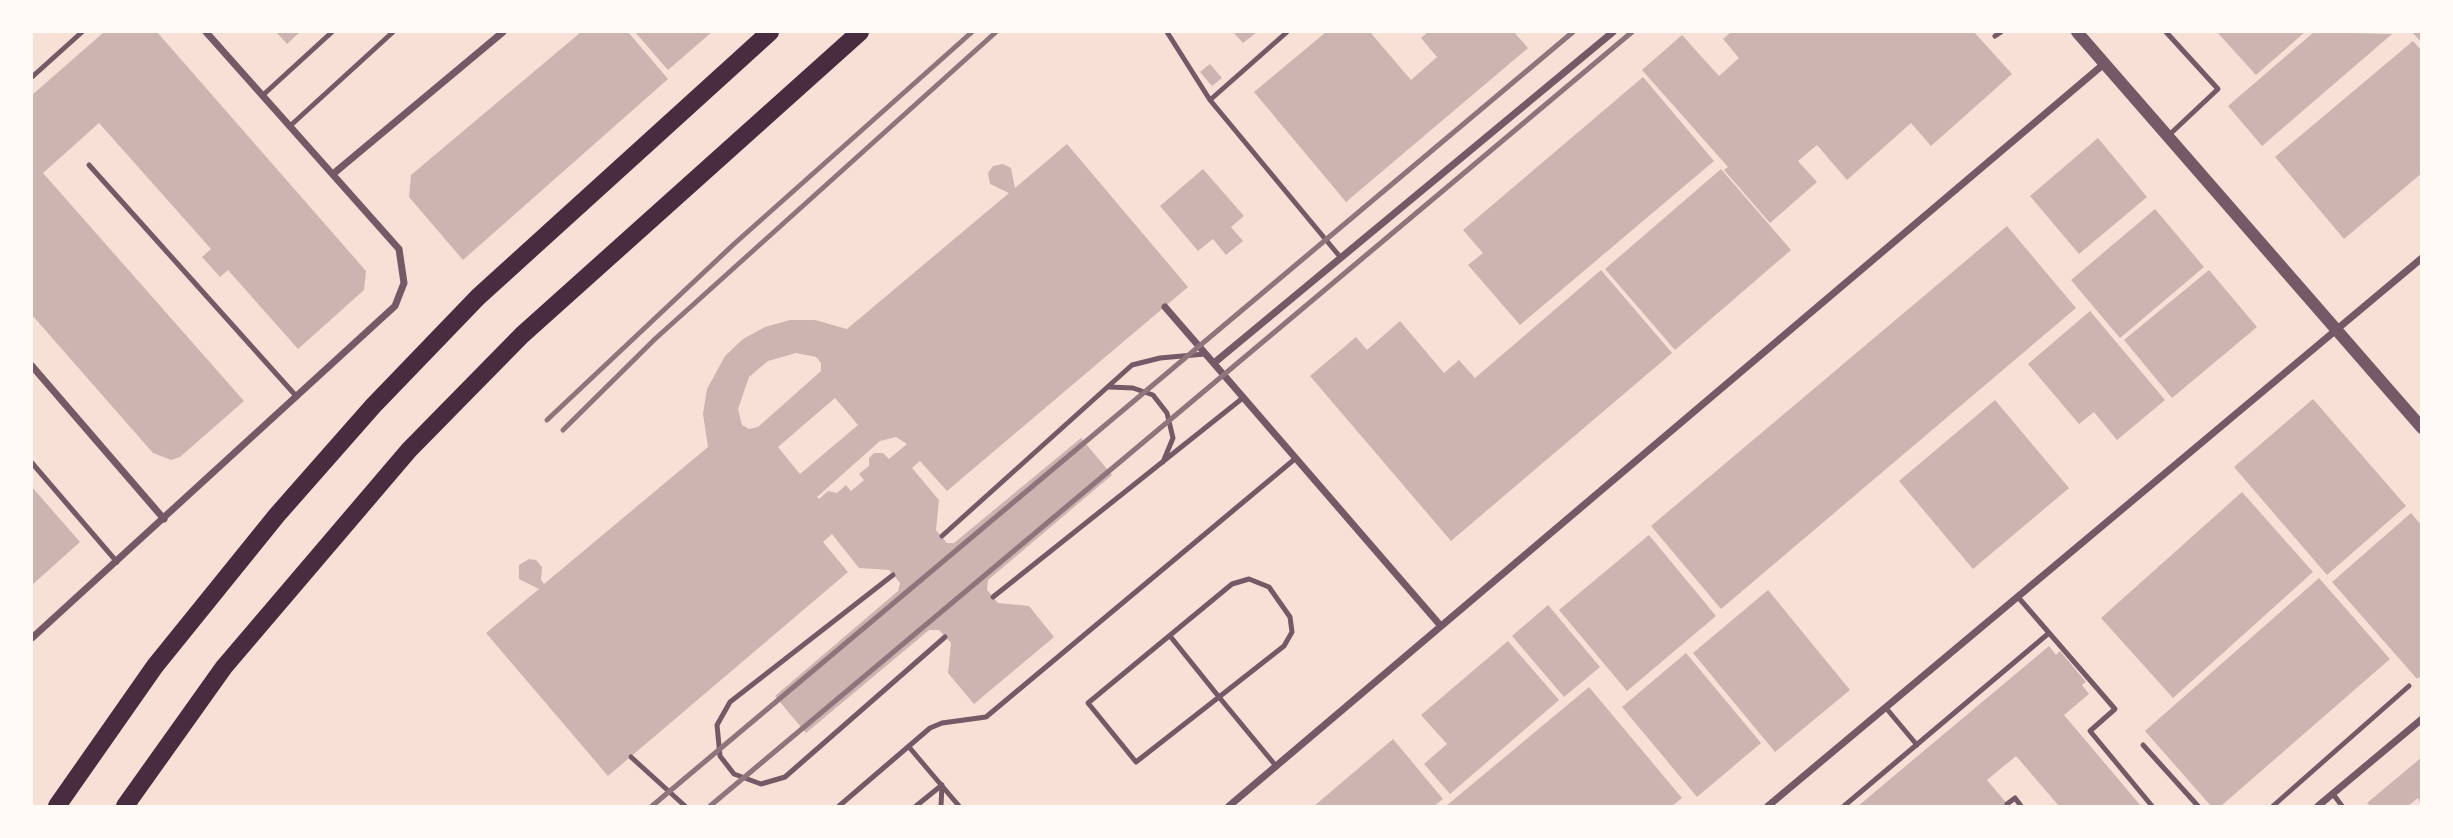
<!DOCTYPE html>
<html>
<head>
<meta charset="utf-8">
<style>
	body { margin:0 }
	#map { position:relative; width:2453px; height:838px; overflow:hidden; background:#f7e1d7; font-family:"Golos Text",sans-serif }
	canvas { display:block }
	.frame { position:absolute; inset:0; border:33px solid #fffaf5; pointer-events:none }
</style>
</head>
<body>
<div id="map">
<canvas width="2453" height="838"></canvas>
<div class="frame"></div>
</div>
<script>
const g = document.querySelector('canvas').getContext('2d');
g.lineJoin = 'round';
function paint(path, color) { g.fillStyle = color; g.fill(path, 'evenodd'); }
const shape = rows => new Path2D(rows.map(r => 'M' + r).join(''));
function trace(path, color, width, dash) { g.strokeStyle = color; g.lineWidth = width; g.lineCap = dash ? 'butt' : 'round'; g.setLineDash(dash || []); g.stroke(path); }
const building = shape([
	[104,32,157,32,366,271,364,290,298,349,228,270,220,277,202,257,211,249,99,123,43,173,244,401,180,457,171,460,153,453,32,315,32,95],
	[276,32,300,32,287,44],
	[581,32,628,32,668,79,463,260,409,197,411,175],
	[635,32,712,32,668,70],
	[1233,32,1257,32,1243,43],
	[1326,32,1370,32,1411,80,1437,57,1421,38,1428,32,1514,32,1528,48,1346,202,1254,92],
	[1731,32,1974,32,2012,74,1931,146,1911,123,1847,180,1817,145,1798,161,1817,182,1770,223,1724,170,1728,167,1642,70,1682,35,1719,76,1739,58,1723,39],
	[2217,32,2305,32,2256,75],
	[2314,32,2392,34,2262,146,2228,106],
	[2412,32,2422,32,2422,43],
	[2413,41,2422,51,2422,173,2344,239,2275,157],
	[1210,64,1222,78,1212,86,1200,72],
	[1643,77,1714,161,1520,325,1468,265,1483,253,1463,230],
	[2098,138,2147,197,2079,254,2030,196],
	[1067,144,1188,287,947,491,920,461,912,468,939,500,936,530,947,543,954,543,1081,438,1112,475,988,580,987,590,998,603,1029,606,1054,637,974,704,948,673,951,643,939,630,929,630,806,733,775,696,898,591,900,583,889,570,859,568,832,534,823,542,848,572,608,776,486,633,539,589,519,579,519,565,529,559,536,560,542,567,541,580,544,584,708,447,703,414,707,389,725,356,743,339,765,327,790,320,815,320,847,329,1009,193,990,184,988,173,993,166,1003,164,1011,168,1015,188],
	[796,353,816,357,821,363,821,371,758,427,749,429,742,425,738,409,749,377,768,361],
	[835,398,858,425,800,474,778,447],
	[896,437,907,444,889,459,883,453,874,453,869,458,869,466,859,474,864,480,851,491,846,485,837,493,828,491,819,499,817,497,880,441],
	[1203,169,1244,216,1231,227,1243,241,1226,255,1213,239,1198,251,1160,206],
	[1721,169,1791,250,1675,350,1605,269],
	[2155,209,2204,267,2120,338,2071,280],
	[2007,226,2076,308,1721,609,1651,526],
	[1601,270,1672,353,1451,541,1310,376,1356,337,1367,350,1400,321,1444,373,1459,360,1475,378],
	[2209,270,2257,327,2172,398,2124,340],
	[2090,311,2165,400,2117,440,2094,412,2079,424,2028,364],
	[2313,399,2406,506,2327,575,2234,467],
	[1995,400,2069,488,1973,569,1899,481],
	[32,487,80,542,32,585],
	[2242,492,2313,572,2173,698,2101,618],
	[2411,513,2422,526,2422,675,2417,679,2332,582],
	[1649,535,1716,616,1627,691,1559,610],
	[2319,578,2390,659,2221,806,2211,806,2145,731],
	[1768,590,1850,690,1775,752,1693,653],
	[1548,605,1600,667,1564,697,1512,636],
	[1508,641,1559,700,1450,794,1424,764,1447,744,1421,715],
	[2049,646,2056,655,2060,651,2086,682,2082,685,2089,694,2064,715,2141,806,2059,806,2016,756,1987,780,2009,806,1858,806],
	[1686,653,1761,743,1697,797,1622,707],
	[1589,687,1682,798,1672,806,1446,806],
	[1393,739,1443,799,1434,806,1314,806],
	[2422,757,2422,806,2418,798,2408,806,2371,806,2367,803]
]);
const service = shape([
	[1167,32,1210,100,1341,258],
	[2166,32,2218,89,2168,136],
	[1995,36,2001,32],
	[32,77,82,32],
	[263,95,332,32],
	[1210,100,1287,32],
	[290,126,393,32],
	[89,165,297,397],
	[1109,387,1133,388,1153,395,1167,413,1173,438,1163,462],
	[32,463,117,562],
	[942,536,1132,365,1160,358,1205,354],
	[893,575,730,702,717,725,720,756,734,774,761,784,785,777,945,637],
	[993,597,1244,397],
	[2018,597,2115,709,2090,731,2152,806],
	[1170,636,1219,697,1136,762,1088,703,1232,584,1249,579,1269,587,1290,617,1292,632,1284,646,1219,697,1276,766],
	[1886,708,1917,745],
	[2143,745,2198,806],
	[909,747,959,806],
	[631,757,685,806],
	[2333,794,2342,806],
	[2007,804,2015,798,2021,806],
	[839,806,930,728,942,723,986,717,1296,458],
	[916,806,942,785],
	[941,806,942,785],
	[1844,806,2049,633],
	[2273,806,2409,686]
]);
const minor = shape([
	[333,174,503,32],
	[1165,307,1440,625],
	[1214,363,1613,32],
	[32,366,164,519],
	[32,638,395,306,404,283,399,249,206,32],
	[1229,806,2105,63],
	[1768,806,2422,258],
	[2318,806,2422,719]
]);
const tertiary = shape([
	[2077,32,2422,428]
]);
const primary = shape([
	[57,806,155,666,277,515,373,406,478,297,770,32],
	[125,806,224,667,409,450,522,335,860,32]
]);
const rail = shape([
	[547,420,734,244,972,32],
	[563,430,655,339,996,32],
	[652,806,1573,32],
	[710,806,1632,32]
]);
paint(building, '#ccb4b1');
trace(service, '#755966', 5);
trace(minor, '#755966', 7);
trace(tertiary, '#755966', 12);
trace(primary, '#4a2c40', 18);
trace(rail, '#8f747c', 5);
</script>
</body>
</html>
